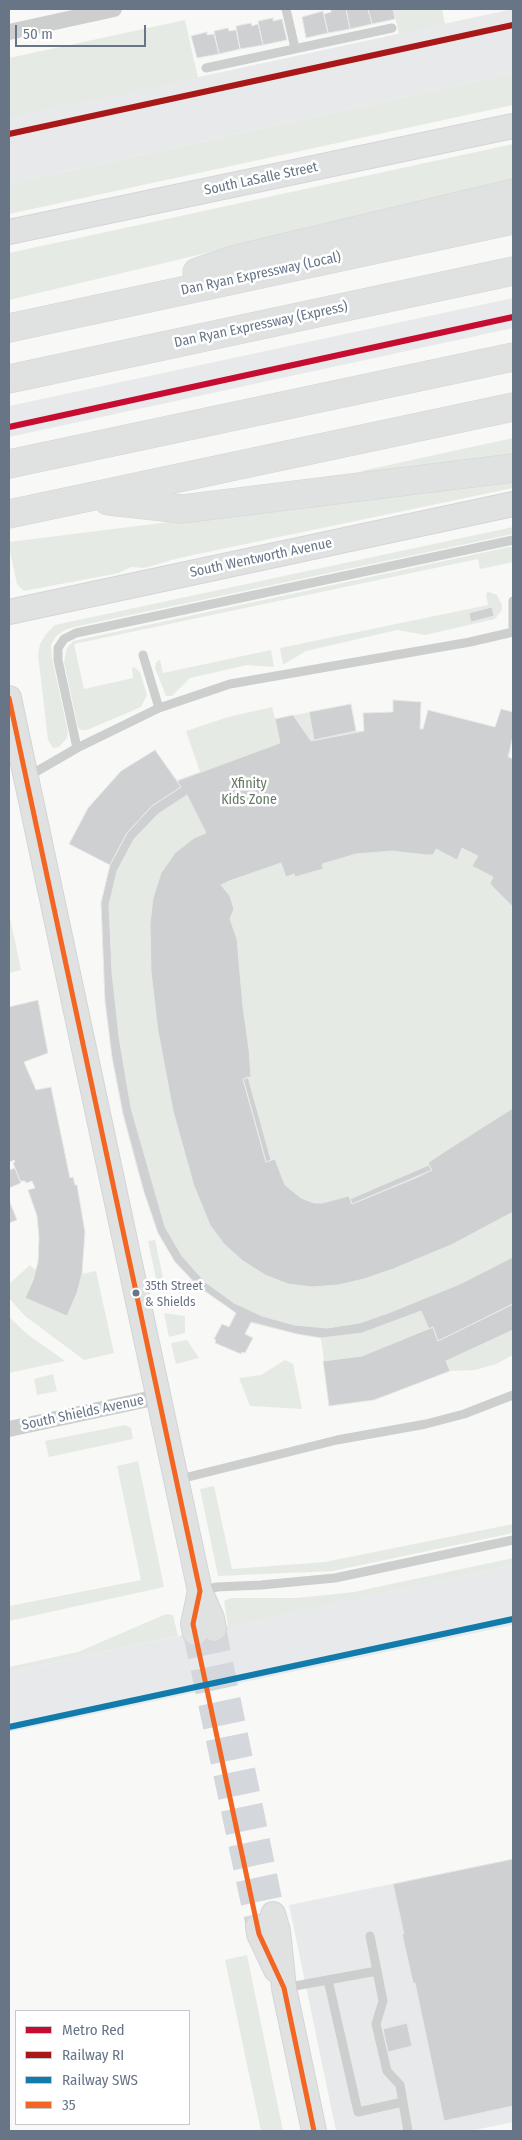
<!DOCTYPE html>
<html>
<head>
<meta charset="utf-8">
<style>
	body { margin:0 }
	#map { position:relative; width:522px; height:2140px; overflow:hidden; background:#f8f8f7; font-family:"Fira Sans Condensed",sans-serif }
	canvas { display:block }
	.frame { position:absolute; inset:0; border:10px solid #687587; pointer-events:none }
	.legend { position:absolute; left:15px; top:2010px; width:175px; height:115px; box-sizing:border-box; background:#fff; border:1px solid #c3c8cf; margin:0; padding:6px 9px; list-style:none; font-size:15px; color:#687587 }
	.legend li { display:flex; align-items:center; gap:10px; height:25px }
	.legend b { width:25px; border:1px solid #c3c8cf }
	.scale { position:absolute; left:15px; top:25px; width:131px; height:22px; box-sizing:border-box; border:2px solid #687587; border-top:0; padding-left:6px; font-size:15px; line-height:18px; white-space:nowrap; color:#687587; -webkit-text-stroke:4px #fff; paint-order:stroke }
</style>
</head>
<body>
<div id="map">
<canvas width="522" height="2140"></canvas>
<div class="frame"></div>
<ul class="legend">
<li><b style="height:6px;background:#c60c30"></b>Metro Red</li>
<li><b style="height:6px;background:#a81818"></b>Railway RI</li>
<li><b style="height:6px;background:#117bac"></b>Railway SWS</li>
<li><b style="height:6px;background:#f26522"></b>35</li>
</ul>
<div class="scale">50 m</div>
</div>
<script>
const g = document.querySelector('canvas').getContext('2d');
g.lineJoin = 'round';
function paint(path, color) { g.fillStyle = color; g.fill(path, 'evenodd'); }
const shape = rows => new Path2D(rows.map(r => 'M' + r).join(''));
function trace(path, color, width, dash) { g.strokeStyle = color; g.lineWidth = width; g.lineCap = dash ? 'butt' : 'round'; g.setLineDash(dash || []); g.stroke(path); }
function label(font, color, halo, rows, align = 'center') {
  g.font = font + ' "Fira Sans Condensed",sans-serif'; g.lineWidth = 5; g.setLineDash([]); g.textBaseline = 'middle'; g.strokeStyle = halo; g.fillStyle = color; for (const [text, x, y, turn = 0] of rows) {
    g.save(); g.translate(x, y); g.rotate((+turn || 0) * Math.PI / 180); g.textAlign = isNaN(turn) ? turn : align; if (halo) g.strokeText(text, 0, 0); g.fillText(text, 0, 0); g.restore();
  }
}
const built = shape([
	[513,9,513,73,9,184,9,118],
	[513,298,513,328,9,437,9,406],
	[513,1565,513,1625,9,1732,9,1672],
	[513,1859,513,2122,470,2131,336,2131,289,1905]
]);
const green = shape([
	[393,9,442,9,445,24,399,34],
	[185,20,198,78,9,118,9,58],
	[513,73,513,105,9,214,9,184],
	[513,144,513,180,9,300,9,253],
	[513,438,513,459,363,478,361,471],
	[513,479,513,488,179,558,144,568,131,567,119,573,24,591,17,584,9,547,9,542],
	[513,527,513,534,74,627,65,630,56,636,51,645,52,658,68,732,67,738,59,747,53,748,48,740,38,654,40,644,46,634,55,625],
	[509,547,513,547,513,562,480,569,478,559,74,644,84,689,133,678,132,668,134,667,140,672,147,695,141,707,87,730,82,730,78,728,64,662,67,648,73,641],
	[489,592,497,595,502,605,502,610,495,619,425,635,397,630,306,651,283,665,280,648,488,605,486,593],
	[271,650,274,667,247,665,190,678,172,696,166,696,155,668,156,662,160,660,163,673],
	[393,700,421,702,420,728,423,729,428,710,495,727,501,709,513,712,513,736,509,757,513,759,513,1355,496,1364,475,1370,450,1371,374,1400,330,1406,321,1338,297,1334,251,1323,245,1334,253,1338,245,1353,242,1352,241,1354,215,1343,216,1340,214,1339,222,1324,229,1327,236,1313,199,1287,175,1262,158,1233,138,1172,123,1114,114,1068,105,1001,101,903,110,865,121,771,155,750,177,780,200,772,186,731,228,717,272,707,275,719,351,704,356,731,364,731,363,713,393,712],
	[9,913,21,970,9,973],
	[155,1240,165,1287,158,1288,148,1241],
	[30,1265,36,1271,25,1298,67,1316,77,1293,82,1274,96,1271,114,1353,84,1360,25,1316,9,1298,9,1284],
	[164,1313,185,1316,185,1333,169,1337],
	[9,1317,27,1334,65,1361,9,1373],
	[187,1340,199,1358,176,1364,171,1343],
	[285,1360,293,1364,302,1409,250,1406,239,1378,261,1375],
	[53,1374,57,1391,37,1395,34,1379],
	[125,1425,131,1428,133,1439,49,1457,45,1441],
	[138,1461,164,1587,9,1621,9,1606,141,1580,117,1466],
	[214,1486,232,1569,325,1562,513,1524,513,1533,333,1571,218,1576,200,1489],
	[513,1558,513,1565,228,1626,224,1601,231,1598,297,1598,354,1592],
	[166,1614,173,1615,178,1636,9,1672,9,1667,78,1652],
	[247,1955,283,2131,261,2131,225,1960]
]);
const building = shape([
	[331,9,346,9,350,29,328,33,324,14,331,12,331,9],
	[346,9,368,9,372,24,350,29,346,9],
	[368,9,393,9,395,19,372,24,368,9],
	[323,11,328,33,306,38,302,17,323,11],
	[273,18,273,21,282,19,287,40,263,45,258,21,273,18],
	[251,23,252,26,258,24,263,45,240,49,236,26,251,23],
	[228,28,229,31,236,30,240,49,219,54,214,31,228,28],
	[207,32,207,35,214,34,219,54,197,58,191,36,207,32],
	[492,607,494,616,471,622,469,613,492,607],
	[393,700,421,702,420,729,423,729,428,710,495,727,501,709,513,712,513,736,508,757,513,759,513,907,493,887,490,883,493,877,472,866,478,856,462,848,457,860,436,849,433,855,427,855,392,851,356,854,322,864,323,869,295,877,294,874,286,877,281,863,229,881,221,885,230,896,234,909,230,919,237,939,243,1007,249,1049,251,1077,243,1079,266,1162,275,1159,285,1185,301,1198,314,1203,322,1203,349,1196,352,1204,418,1177,432,1170,428,1163,441,1154,513,1108,513,1304,438,1341,433,1327,429,1329,421,1311,362,1333,321,1338,297,1334,251,1322,245,1334,253,1338,245,1353,242,1352,241,1354,215,1343,216,1340,214,1339,222,1324,229,1327,236,1313,199,1287,175,1262,158,1233,144,1192,123,1114,112,1057,105,1001,101,903,110,865,127,833,152,806,181,787,177,781,280,743,275,719,293,715,311,741,364,731,363,713,393,712,393,700],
	[351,704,356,731,314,740,309,712,351,704],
	[155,750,181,787,152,806,127,833,110,865,69,844,88,808,121,771,155,750],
	[187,795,206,833,194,838,175,853,161,873,153,898,150,924,151,972,158,1031,173,1111,194,1186,210,1225,224,1244,243,1261,265,1275,288,1284,312,1287,338,1285,364,1279,393,1269,451,1245,513,1212,513,1257,460,1284,391,1312,360,1323,327,1328,294,1325,262,1316,234,1303,205,1282,182,1256,165,1227,131,1108,119,1037,112,973,109,905,117,871,134,839,158,814,187,795],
	[38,1000,48,1053,24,1062,36,1090,51,1087,70,1178,73,1177,75,1185,77,1185,85,1232,82,1274,77,1293,67,1316,25,1298,33,1280,38,1262,39,1238,37,1216,28,1190,35,1188,32,1181,26,1183,25,1181,20,1181,13,1163,15,1162,14,1160,10,1162,9,1159,9,1007,38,1000],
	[248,1077,271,1160,266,1162,243,1079,248,1077],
	[429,1165,432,1170,352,1204,350,1199,429,1165],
	[15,1168,21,1183,9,1188,9,1170,15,1168],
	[9,1200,17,1220,9,1223,9,1200],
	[513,1304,513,1330,446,1361,450,1371,374,1400,329,1406,323,1361,362,1356,433,1327,438,1341,513,1304],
	[513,1859,513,2106,444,2121,415,1983,413,1983,402,1934,404,1934,393,1884,513,1859],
	[407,2023,412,2046,388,2052,383,2029,407,2023]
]);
const secondaryTunnel = shape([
	[214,1629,273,1914],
	[195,1633,258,1927]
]);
const service = shape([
	[286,9,295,48],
	[206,68,392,28],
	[513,601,513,629],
	[143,655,159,708],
	[77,748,58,660,58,648,64,639,76,633,513,540],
	[27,777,77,748,159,708,230,684,470,642,513,632],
	[176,1480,337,1440,426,1424,464,1414,513,1395],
	[200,1591,217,1587,261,1585,335,1578,513,1540],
	[370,1936,383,2001,376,2024,387,2071,400,2085,408,2131],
	[328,1980,358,2112,403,2102],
	[284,1988,377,1971]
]);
const minor = shape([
	[9,32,114,9],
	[9,1429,158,1397]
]);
const secondary = shape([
	[9,232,513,126],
	[9,612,513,504],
	[9,698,200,1591,212,1618,214,1629],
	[195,1633,193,1624,200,1591],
	[273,1914,278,1931,284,1988,314,2131],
	[258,1927,259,1934,276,1970]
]);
const motorway = shape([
	[197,272,236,259,513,193],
	[9,328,513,220],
	[9,379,513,271],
	[9,464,513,357],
	[108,501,182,509,513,468],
	[9,514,513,407]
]);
const bus1 = shape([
	[9,698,200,1591,193,1624,259,1934,284,1988,314,2131]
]);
const rail1 = shape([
	[9,134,513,25]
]);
const rail2 = shape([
	[9,1727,513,1619]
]);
const metro1 = shape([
	[9,427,513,317]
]);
const markers = [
	[136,1293,4.5,"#687587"]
];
const busNames = [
	["35th Street",145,1286],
	["& Shields",145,1302]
];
const streetNames = [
	["South LaSalle Street",261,179,-12],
	["Dan Ryan Expressway (Local)",261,274,-12],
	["Dan Ryan Expressway (Express)",261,325,-12],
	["South Wentworth Avenue",261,558,-12],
	["South Shields Avenue",83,1413,-12]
];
const parkNames = [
	["Xfinity",249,784],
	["Kids Zone",249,800]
];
paint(built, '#e8e9ea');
paint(green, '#e6eae5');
paint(building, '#cfd0d2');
trace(building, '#e8e8e7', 1);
trace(secondaryTunnel, '#d4d7db', 24, [24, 12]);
trace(secondary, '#d4d5d6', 26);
trace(motorway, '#d5d5d6', 29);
trace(service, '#cdcece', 9);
trace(minor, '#cdcece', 16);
trace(secondary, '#e0e1e1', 24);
trace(motorway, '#e0e1e1', 28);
trace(bus1, '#f26522', 5);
trace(rail1, '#a81818', 6);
trace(rail2, '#117bac', 6);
trace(metro1, '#c60c30', 6);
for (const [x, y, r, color] of markers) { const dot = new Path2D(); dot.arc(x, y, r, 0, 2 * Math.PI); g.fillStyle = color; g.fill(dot); trace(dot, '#fff', 2); }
label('13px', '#687587', '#fff', busNames, 'left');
label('14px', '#687587', '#fff', streetNames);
label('14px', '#647963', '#fff', parkNames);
</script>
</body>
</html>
